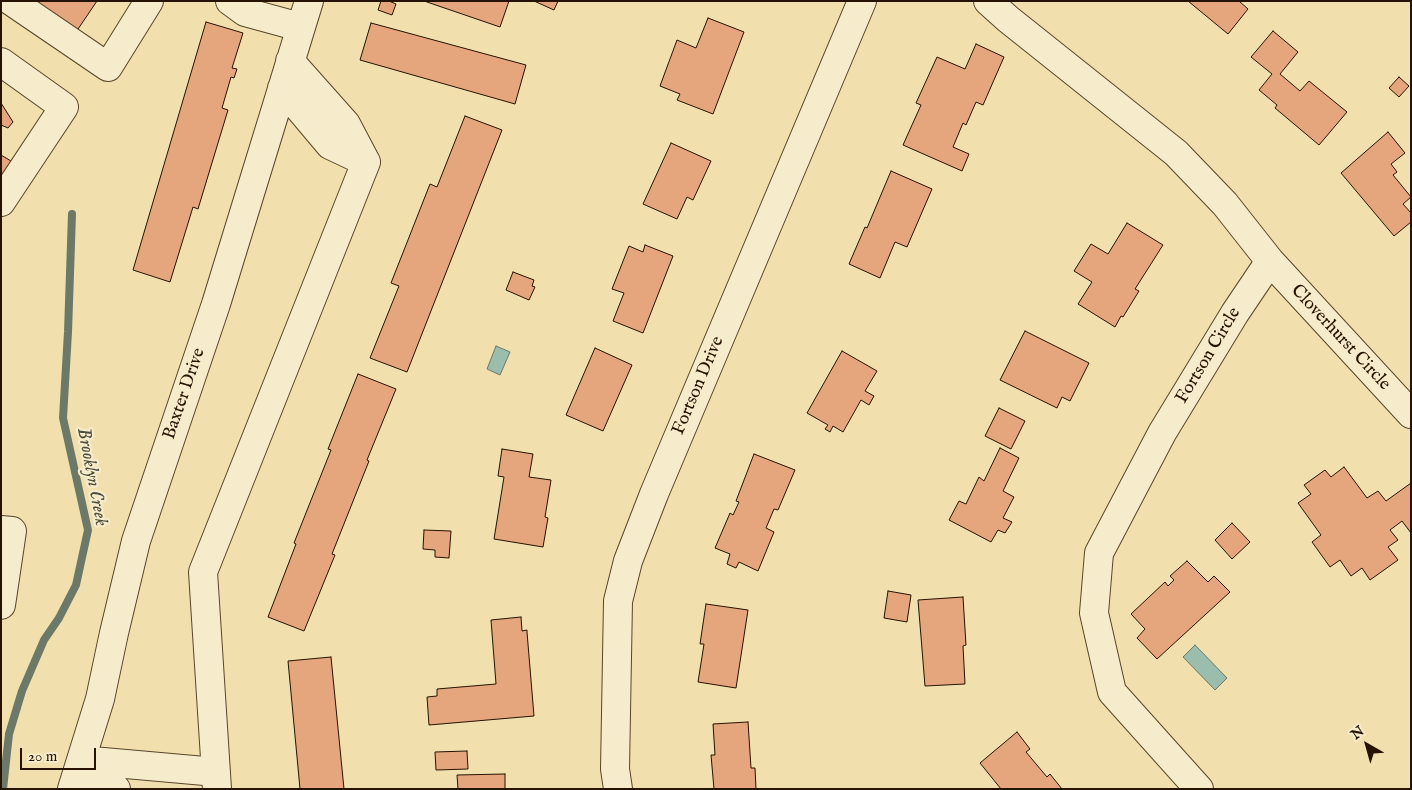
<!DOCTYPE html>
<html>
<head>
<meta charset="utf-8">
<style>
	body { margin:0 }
	#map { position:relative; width:1412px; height:790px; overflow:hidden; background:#f1e0ad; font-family:"IM FELL English",serif }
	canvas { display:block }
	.frame { position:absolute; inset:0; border:2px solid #251200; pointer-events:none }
	.north { position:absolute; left:1342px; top:720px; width:50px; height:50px; -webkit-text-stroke:4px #f6ebca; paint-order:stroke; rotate:322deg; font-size:14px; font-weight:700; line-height:20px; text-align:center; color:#251200 }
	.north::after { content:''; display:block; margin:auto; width:18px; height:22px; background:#251200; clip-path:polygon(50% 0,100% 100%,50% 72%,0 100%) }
	.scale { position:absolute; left:20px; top:748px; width:76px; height:22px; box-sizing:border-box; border:2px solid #251200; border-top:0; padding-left:6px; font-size:15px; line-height:18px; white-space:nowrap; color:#251200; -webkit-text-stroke:4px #f6ebca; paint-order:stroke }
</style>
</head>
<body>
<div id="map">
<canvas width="1412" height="790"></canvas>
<div class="frame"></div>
<div class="north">N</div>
<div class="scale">20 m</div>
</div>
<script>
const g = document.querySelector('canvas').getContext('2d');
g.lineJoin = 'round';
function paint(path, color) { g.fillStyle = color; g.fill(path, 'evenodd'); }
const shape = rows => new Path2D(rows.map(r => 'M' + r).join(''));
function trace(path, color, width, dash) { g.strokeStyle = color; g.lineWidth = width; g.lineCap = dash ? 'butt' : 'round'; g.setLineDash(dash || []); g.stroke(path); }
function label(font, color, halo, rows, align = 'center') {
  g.font = font + ' "IM FELL English",serif'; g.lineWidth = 4.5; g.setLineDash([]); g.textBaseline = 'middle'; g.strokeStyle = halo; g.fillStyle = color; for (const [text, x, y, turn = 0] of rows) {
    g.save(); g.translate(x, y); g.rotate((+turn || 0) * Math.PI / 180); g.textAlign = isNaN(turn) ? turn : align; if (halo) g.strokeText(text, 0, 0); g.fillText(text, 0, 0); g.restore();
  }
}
const water = shape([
	[496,346,510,352,500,375,487,369,496,346],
	[1195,645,1227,678,1215,690,1183,657,1195,645]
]);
const stream = shape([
	[3,789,9,734,22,691,44,640,59,618,76,585,88,530,63,418,68,332,72,214]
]);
const building = shape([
	[25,1,97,1,74,35,25,1],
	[381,1,389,1,396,4,392,15,378,10,381,1],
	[424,1,509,1,500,27,424,1],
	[534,1,558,1,554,10,534,1],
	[1188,1,1239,1,1248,9,1228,34,1188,1],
	[708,18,744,32,713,114,677,100,680,94,660,86,677,40,696,48,708,18],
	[206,22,243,33,232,68,237,69,234,78,231,77,222,108,228,110,198,209,193,207,170,282,133,270,206,22],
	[371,23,526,65,515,104,360,60,371,23],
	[1273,31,1298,52,1280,74,1300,91,1309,81,1347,112,1319,145,1275,108,1277,105,1259,90,1272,74,1251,57,1273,31],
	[976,44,1004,57,983,105,976,102,966,125,963,123,953,147,969,154,962,171,903,145,921,105,916,103,937,57,965,69,976,44],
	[1399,77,1409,86,1399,97,1389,88,1399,77],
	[1,103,13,122,8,128,1,125,1,103],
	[465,116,502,130,407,372,370,358,399,286,391,283,430,184,437,187,465,116],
	[1388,132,1405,153,1391,164,1397,172,1393,175,1411,197,1403,204,1411,213,1411,222,1394,236,1341,173,1388,132],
	[671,143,711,161,693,200,687,197,677,219,643,204,671,143],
	[1,155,16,164,1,186,1,155],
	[891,171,932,189,907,247,895,242,880,278,849,264,865,227,867,228,891,171],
	[1127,223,1163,245,1135,289,1139,291,1123,317,1121,316,1115,327,1078,304,1092,282,1074,271,1091,244,1108,254,1127,223],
	[645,245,673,256,643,333,613,321,624,293,612,289,629,246,643,252,645,245],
	[513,272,534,280,532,286,535,287,529,300,506,290,513,272],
	[1025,331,1089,363,1070,401,1062,397,1057,408,1000,380,1025,331],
	[595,348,632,365,603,431,566,415,595,348],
	[842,351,877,371,865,391,874,396,869,405,861,400,843,432,833,426,830,432,825,429,828,425,807,413,842,351],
	[358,374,396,389,367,460,369,461,332,554,335,555,304,631,268,617,296,544,294,543,331,450,328,449,358,374],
	[999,408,1025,421,1011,449,985,436,999,408],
	[1000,448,1019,458,1003,491,1014,497,1003,518,1012,522,1005,533,998,530,991,542,949,520,959,501,966,504,979,477,984,481,1000,448],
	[502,449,533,454,529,477,551,480,545,517,548,518,543,547,494,539,504,477,498,476,502,449],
	[754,454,795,470,778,510,774,509,766,528,774,532,758,571,739,562,736,568,727,564,730,554,715,548,730,513,733,515,739,502,736,501,754,454],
	[1344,467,1367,498,1378,491,1386,501,1411,483,1411,533,1402,521,1390,530,1398,540,1388,547,1398,560,1370,580,1362,568,1351,576,1340,560,1330,567,1312,542,1321,535,1298,503,1311,494,1304,485,1325,470,1331,477,1344,467],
	[1232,523,1250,542,1232,559,1215,540,1232,523],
	[424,530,451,531,449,558,435,557,435,550,423,549,424,530],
	[1187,561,1208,582,1214,576,1230,592,1157,659,1137,638,1145,629,1131,614,1165,582,1168,586,1174,580,1170,576,1187,561],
	[888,591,911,595,907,622,884,618,888,591],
	[963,597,966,645,963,646,965,684,925,686,918,600,963,597],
	[706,604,748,610,736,688,698,682,704,644,700,644,706,604],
	[521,617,522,631,527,630,527,632,534,716,429,725,427,697,437,696,437,689,496,684,491,620,521,617],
	[331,657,344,789,300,789,288,661,331,657],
	[748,722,751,768,755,768,756,789,714,789,711,755,715,755,713,724,748,722],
	[1017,732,1030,749,1026,752,1047,777,1050,774,1062,789,1001,789,980,763,1017,732],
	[467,751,468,769,436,770,435,752,467,751],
	[505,774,505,789,458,789,457,775,505,774]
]);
const minor = shape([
	[11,1,108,67,149,1],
	[230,1,245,12,300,27],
	[988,1,1008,19,1176,153,1225,204,1270,261,1411,414],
	[1,62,64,107,1,202],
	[282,88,330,145,366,162],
	[1,530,12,531,1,605],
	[81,760,216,772],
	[73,786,116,789],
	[72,789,100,699,114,633,136,541,216,304,309,1],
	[217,789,203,572,366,162,346,124,290,61],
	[618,789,615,769,618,601,628,561,654,494,862,1],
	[1199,789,1112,692,1094,613,1099,553,1162,433,1235,313,1270,261]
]);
const streetNames = [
	["Cloverhurst Circle",1340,338,47],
	["Fortson Circle",1209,356,-59],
	["Fortson Drive",699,386,-67],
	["Baxter Drive",185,394,-71]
];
const waterNames = [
	["Brooklyn Creek",91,477,79]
];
paint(water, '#9bbdad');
trace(water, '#6c7968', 1);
trace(stream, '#6c7968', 8);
paint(building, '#e5a57d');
trace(building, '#251200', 1);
trace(minor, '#58462b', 30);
trace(minor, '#f6ebca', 28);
label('18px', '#251200', '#f6ebca', streetNames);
label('italic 19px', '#4e4e3d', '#f6ebca', waterNames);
</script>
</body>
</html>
